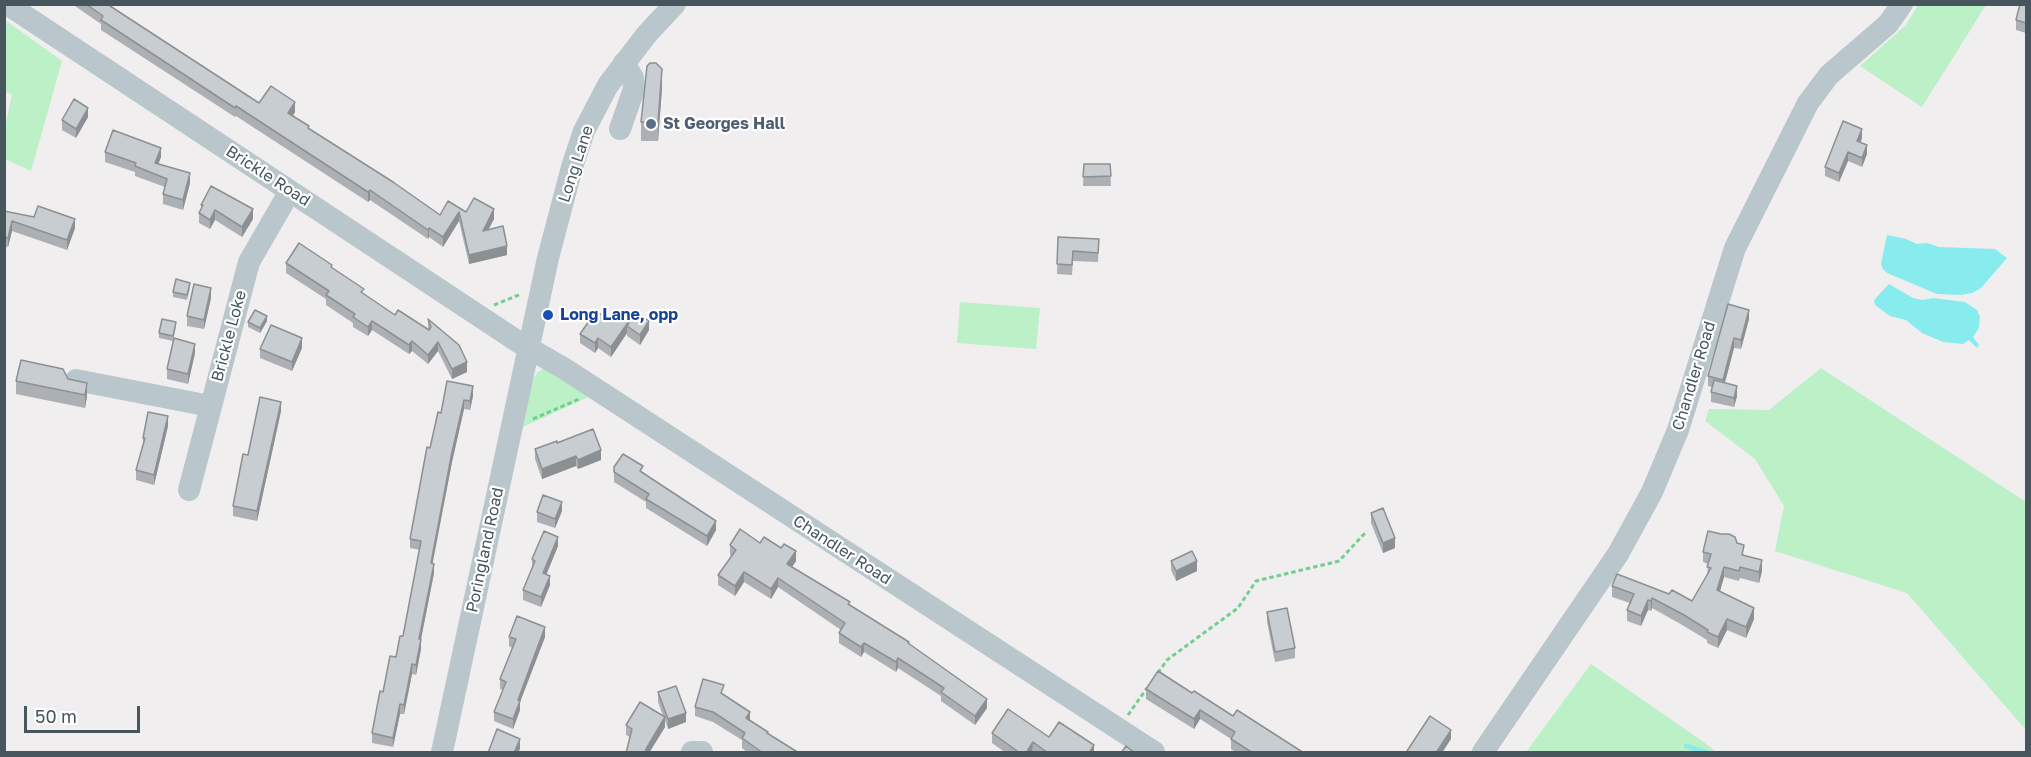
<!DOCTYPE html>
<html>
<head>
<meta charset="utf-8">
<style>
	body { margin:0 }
	#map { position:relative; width:2031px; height:757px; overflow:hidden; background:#f1eeef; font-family:"Golos Text",sans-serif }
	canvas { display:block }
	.frame { position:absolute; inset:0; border:6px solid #46565c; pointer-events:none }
	.scale { position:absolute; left:24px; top:706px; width:116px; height:27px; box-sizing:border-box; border:3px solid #46565c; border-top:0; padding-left:8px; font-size:18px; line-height:21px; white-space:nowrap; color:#46565c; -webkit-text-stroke:4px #fff; paint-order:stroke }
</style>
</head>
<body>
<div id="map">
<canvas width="2031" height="757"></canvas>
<div class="frame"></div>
<div class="scale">50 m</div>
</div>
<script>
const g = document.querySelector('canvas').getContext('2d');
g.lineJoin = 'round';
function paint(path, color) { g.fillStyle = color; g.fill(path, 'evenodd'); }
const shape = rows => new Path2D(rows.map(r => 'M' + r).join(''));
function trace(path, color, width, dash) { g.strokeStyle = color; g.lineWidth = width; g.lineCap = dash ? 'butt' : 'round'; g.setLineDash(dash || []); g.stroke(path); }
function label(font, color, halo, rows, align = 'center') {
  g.font = font + ' "Golos Text",sans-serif'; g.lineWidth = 4.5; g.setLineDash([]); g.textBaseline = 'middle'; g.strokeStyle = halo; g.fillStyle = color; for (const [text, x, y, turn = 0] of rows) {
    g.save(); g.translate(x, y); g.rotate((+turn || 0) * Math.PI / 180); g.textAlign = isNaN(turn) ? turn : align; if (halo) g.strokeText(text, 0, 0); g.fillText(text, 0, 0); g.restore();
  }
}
const green = shape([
	[1918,5,1986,5,1922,107,1860,66,1906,25],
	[5,20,62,61,31,171,5,159,5,127,12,94,5,92],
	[960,302,1040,308,1036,349,957,343],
	[546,367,595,394,523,427,532,381,538,372],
	[1821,368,2026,502,2026,730,1907,593,1775,551,1784,506,1755,459,1705,421,1709,409,1769,410],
	[1591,664,1705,743,1716,752,1526,752]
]);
const water = shape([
	[1887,235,1906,239,1917,244,1927,243,1939,247,1995,249,2007,258,1981,288,1972,293,1960,295,1937,294,1887,273,1883,269,1881,264],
	[1889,284,1913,298,1922,300,1933,298,1965,302,1977,310,1980,317,1979,328,1973,337,1979,345,1977,348,1969,340,1963,344,1943,342,1922,333,1906,320,1890,316,1875,305,1874,300]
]);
const stream = shape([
	[1686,746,1706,752]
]);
const path = shape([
	[494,305,521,294],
	[533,419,579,399],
	[1158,673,1167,660,1238,608,1256,581,1339,561,1367,531],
	[1128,715,1147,688]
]);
const minor = shape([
	[7,4,520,343,565,369,1154,752],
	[620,129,634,89,633,78,624,63],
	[76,380,210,406],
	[189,490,249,262,290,191],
	[442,752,548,258,572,167,584,131,608,85,647,34,675,4],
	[692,752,702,752],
	[1483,752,1618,554,1652,492,1678,430,1735,248,1808,103,1829,75,1888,24,1902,4]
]);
const wall = shape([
	[72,4,107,4,259,103,295,112,293,116,309,129,440,215,466,212,494,219,488,230,507,255,469,264,459,221,443,247,429,237,428,239,370,200,368,202,236,116,235,117,101,30,101,24],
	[2026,4,2026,33,2016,30,2016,20],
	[662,88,658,141,641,141,641,122],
	[88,117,76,138,62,130,62,120],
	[1862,138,1861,142,1867,154,1862,167,1848,161,1839,182,1825,176,1825,167],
	[105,152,161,157,158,164,190,183,183,210,163,204,163,194,165,187,135,176,135,172,105,162],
	[1084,164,1110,164,1111,186,1083,186],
	[201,205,253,219,242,237,215,220,210,229,199,223,199,213,201,210],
	[4,211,75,228,67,250,12,231,8,247,4,246],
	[1058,237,1099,239,1098,262,1073,261,1072,275,1057,274],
	[286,263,332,268,364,294,395,315,428,329,428,319,467,372,452,379,438,351,428,364,412,351,409,354,372,330,368,336,353,327,353,323,326,305,326,299,286,273],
	[190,288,187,300,173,297,173,292],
	[211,298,204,329,187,326,187,316],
	[1728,304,1749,319,1741,349,1734,348,1725,383,1737,396,1734,407,1711,402,1711,392,1712,387,1708,386,1708,376],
	[267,321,260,333,248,327,248,322],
	[629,324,649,330,640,345,627,336,627,333,611,357,598,348,595,353,580,343,580,334],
	[176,327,173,341,159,338,159,333],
	[302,348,292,371,260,358,260,349],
	[195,353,188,384,167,379,167,369],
	[16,381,87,396,85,408,16,394],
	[473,396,470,410,464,409,452,462,432,563,434,573,421,639,421,649,416,675,412,674,404,714,400,714,393,747,372,743,372,733,383,692,403,636,420,550,410,548,410,539,430,448,441,413],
	[281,411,257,521,233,516,233,506,248,455],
	[168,426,154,485,136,480,136,470,143,446,143,438],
	[557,443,601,460,578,469,576,466,542,479,535,459,535,449],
	[614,467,643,472,716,530,707,546,646,508,646,502,614,482],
	[562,511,555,528,537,522,537,512],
	[1371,513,1395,548,1383,553,1371,523],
	[1721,534,1737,543,1744,555,1762,571,1759,583,1740,578,1739,581,1724,577,1720,592,1754,619,1746,638,1727,630,1718,648,1707,643,1707,640,1684,626,1652,608,1651,611,1648,610,1641,626,1627,621,1627,610,1630,603,1612,597,1612,586,1669,594,1692,601,1707,576,1708,564,1703,562,1703,552],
	[760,543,796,561,792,567,909,644,987,708,975,725,941,701,941,696,898,668,896,672,864,652,861,657,839,643,839,633,841,630,778,587,771,599,744,582,735,596,718,585,718,575,731,556,730,555,730,545],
	[558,546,546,574,550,585,541,607,523,600,523,590,532,569,532,559],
	[1171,561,1197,571,1176,581,1171,570],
	[1267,612,1295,648,1295,658,1275,662,1267,622],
	[509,637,545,637,520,702,520,710,513,729,494,721,494,712,503,690,500,689,500,679,512,648,509,646],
	[1146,689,1192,693,1233,716,1304,753,1237,753,1231,749,1231,739,1200,719,1194,729,1146,699],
	[658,692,686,722,668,729,665,720,665,727,649,753,626,753,630,737,626,735,626,725,663,716,658,702],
	[724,694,750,720,768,734,799,753,748,753,742,748,742,740,713,722,695,716,695,707],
	[992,733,1049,737,1094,753,1034,753,1033,752,1032,753,1006,753,992,743]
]);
const shadedWall = shape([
	[662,69,662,88,658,141,658,122],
	[295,102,295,112,288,122,288,113],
	[88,108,88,117,76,138,76,129],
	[1862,129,1862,138,1857,149,1857,141],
	[1867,145,1867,154,1862,167,1862,158],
	[161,148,161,157,155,173,155,163],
	[1848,152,1848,161,1839,182,1839,173],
	[190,173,190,183,183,210,183,200],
	[370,190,370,200,368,202,368,192],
	[253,209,253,219,242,237,242,227],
	[494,209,494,219,483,240,483,231],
	[215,210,215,220,210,229,210,220],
	[459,212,459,221,443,247,443,237],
	[75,219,75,228,67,250,67,240],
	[12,221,12,231,8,247,8,238],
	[429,228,429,237,428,239,428,230],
	[507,246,507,255,469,264,469,255],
	[211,288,211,298,204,329,204,320],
	[1749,310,1749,319,1741,349,1741,340],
	[267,316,267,321,260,333,260,328],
	[372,321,372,330,368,336,368,327],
	[629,321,629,328,627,326,627,333,611,357,611,347],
	[649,321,649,330,640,345,640,335],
	[302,338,302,348,292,371,292,362],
	[598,338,598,348,595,353,595,343],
	[1734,338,1734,348,1723,389,1723,380],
	[412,341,412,351,409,354,409,345],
	[438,342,438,351,428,364,428,355],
	[195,344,195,353,188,384,188,374],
	[467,362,467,372,452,379,452,369],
	[87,383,87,396,85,408,85,395],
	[473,386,473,396,470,410,470,401],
	[1737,386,1737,396,1734,407,1734,398],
	[464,400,464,409,452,462,431,572,431,563,452,452],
	[281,402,281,411,257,521,257,511],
	[168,416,168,426,154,485,154,475],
	[601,450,601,460,578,469,578,460],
	[576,456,576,466,542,479,542,469],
	[562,502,562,511,555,528,555,519],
	[716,521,716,530,707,546,707,536],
	[558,537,558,546,543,583,543,573],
	[1395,538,1395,548,1383,553,1383,543],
	[796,551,796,561,787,574,787,564],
	[1762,560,1762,571,1759,583,1759,572],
	[1197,561,1197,571,1176,581,1176,571],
	[434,564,434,573,419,649,419,639],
	[1724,567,1724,577,1717,601,1717,590],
	[744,572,744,582,735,596,735,586],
	[550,576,550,585,541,607,541,597],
	[778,578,778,587,771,599,771,589],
	[1652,598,1652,608,1651,611,1651,601],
	[1648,600,1648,610,1641,626,1641,616],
	[1754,608,1754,619,1746,638,1746,627],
	[1727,619,1727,630,1718,648,1718,637],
	[545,627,545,637,520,702,520,710,513,729,513,719,518,700],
	[421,639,421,649,416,675,416,665],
	[864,643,864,652,861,657,861,647],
	[898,658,898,668,896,672,896,662],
	[412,664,412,674,404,714,404,705],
	[987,699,987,708,975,725,975,716],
	[400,704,400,714,393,747,393,738],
	[1200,710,1200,719,1194,729,1194,719],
	[750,712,750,721,746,718],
	[686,713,686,722,668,729,668,719],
	[665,717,665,727,649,753,645,753,646,749],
	[1451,730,1451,739,1442,753,1436,753],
	[520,739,520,749,518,753,514,753],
	[1033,742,1032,753,1026,753],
	[1094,745,1094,753,1089,753]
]);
const building = shape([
	[86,4,107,4,259,103,271,86,295,102,288,113,309,126,308,128,393,182,440,215,448,201,466,212,474,198,494,209,483,231,503,226,507,246,469,255,459,212,443,237,429,228,428,230,370,190,368,192,236,106,235,108,101,20,103,16,86,4],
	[2020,4,2026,4,2026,23,2016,20,2020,4],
	[650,63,656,63,662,69,658,122,641,122,647,66,650,63],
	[74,99,88,108,76,129,62,120,74,99],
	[1843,121,1862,129,1857,141,1867,145,1862,158,1848,152,1839,173,1825,167,1843,121],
	[113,130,161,148,155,163,190,173,183,200,163,194,167,179,135,166,136,163,105,152,113,130],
	[1084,164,1110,164,1111,176,1083,177,1084,164],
	[211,186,253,209,242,227,215,210,210,220,199,213,203,205,201,205,211,186],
	[38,206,75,219,67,240,12,221,8,238,4,237,4,211,34,217,38,206],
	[1058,237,1099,239,1098,253,1073,251,1072,265,1057,264,1058,237],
	[299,243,332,265,331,267,364,289,361,292,395,315,398,310,429,330,431,327,428,319,459,345,467,362,452,369,438,342,428,355,412,341,409,345,372,321,368,327,353,317,355,314,326,295,329,291,286,263,299,243],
	[176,279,190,283,187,295,173,292,176,279],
	[194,284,211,288,204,320,187,316,194,284],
	[1728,304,1749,310,1741,340,1734,338,1723,380,1708,376,1728,304],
	[255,310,267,316,260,328,248,322,255,310],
	[596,311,611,321,617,313,629,321,611,347,598,338,595,343,580,334,596,311],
	[636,312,649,321,640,335,627,326,636,312],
	[162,319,176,322,173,336,159,333,162,319],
	[271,325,302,338,292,362,260,349,271,325],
	[174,338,195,344,188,374,167,369,174,338],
	[21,360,63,369,68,379,87,383,85,395,16,381,21,360],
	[1714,380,1737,386,1734,398,1711,392,1714,380],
	[447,381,473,386,470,401,464,400,452,452,431,563,434,564,419,639,421,639,416,665,412,664,404,705,400,704,393,738,372,733,380,691,383,692,390,656,396,657,400,636,403,636,421,541,410,539,427,447,430,448,438,412,441,413,447,381],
	[260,397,281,402,257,511,233,506,243,454,248,455,260,397],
	[148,412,168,416,154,475,136,470,145,438,143,438,148,412],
	[593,429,601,450,578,460,576,456,542,469,535,449,557,441,557,443,593,429],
	[623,454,643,466,640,471,716,521,707,536,646,499,649,494,614,472,614,467,623,454],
	[543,495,562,502,555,519,537,512,543,495],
	[1383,508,1395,538,1383,543,1371,513,1383,508],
	[740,529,760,543,764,537,781,548,784,544,796,551,787,564,850,602,848,604,909,642,908,643,987,699,975,716,941,692,944,688,898,658,896,662,864,643,861,647,839,633,845,623,778,578,771,589,744,572,735,586,718,575,736,550,730,545,740,529],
	[544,531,558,537,543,573,550,576,541,597,523,590,535,561,532,559,544,531],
	[1708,531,1721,534,1729,534,1735,537,1737,543,1744,545,1742,555,1762,560,1759,572,1740,567,1739,571,1724,567,1717,590,1754,608,1746,627,1727,619,1718,637,1707,632,1708,630,1684,615,1652,598,1651,601,1648,600,1641,616,1627,610,1634,594,1612,586,1617,574,1669,594,1672,590,1692,601,1711,568,1707,567,1711,554,1703,552,1708,531],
	[1192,551,1197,561,1176,571,1171,561,1192,551],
	[1287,608,1295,648,1275,652,1267,612,1287,608],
	[517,616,545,627,518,700,520,701,513,719,494,712,506,682,500,679,516,639,509,637,517,616],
	[1158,671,1192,693,1194,691,1233,716,1237,710,1304,753,1253,753,1231,739,1235,732,1200,710,1194,719,1146,689,1158,671],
	[703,679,724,685,721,693,750,712,746,718,768,732,767,733,799,753,763,753,742,738,745,733,713,712,695,707,703,679],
	[676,686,686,713,668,719,658,692,676,686],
	[640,702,665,717,646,749,645,753,626,753,632,729,626,725,640,702],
	[1008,709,1049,737,1059,722,1094,745,1089,753,1048,753,1033,742,1026,753,1020,753,992,733,1008,709],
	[1430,716,1451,730,1436,753,1409,753,1407,751,1430,716],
	[497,729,520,739,514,753,488,753,497,729],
	[1126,746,1135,753,1121,753,1126,746]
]);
const markers = [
	[651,124,6,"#5c6f8a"],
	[548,315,6,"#1a4fb4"]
];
const serviceNames = [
	["St Georges Hall",663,124]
];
const streetNames = [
	["Long Lane",576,164,-72],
	["Brickle Road",268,176,33],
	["Brickle Loke",229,336,-75],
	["Chandler Road",1694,376,-73],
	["Poringland Road",485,550,-78],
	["Chandler Road",842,550,33]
];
const transitNames = [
	["Long Lane, opp",560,315]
];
paint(green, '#bcf0c6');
paint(water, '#88ebed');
trace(stream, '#88ebed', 4.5);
trace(path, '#73ce90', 3, [4.5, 3]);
trace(minor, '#b9c6cc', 22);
paint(wall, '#acb0b4');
paint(shadedWall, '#8c9092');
paint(building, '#c8cdd1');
trace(building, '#8c9092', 1.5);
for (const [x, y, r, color] of markers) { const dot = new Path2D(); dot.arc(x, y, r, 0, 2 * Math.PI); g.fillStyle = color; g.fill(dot); trace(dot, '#fff', 2); }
label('bold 16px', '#4e5e75', '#fff', serviceNames, 'left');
label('16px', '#46565c', '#fff', streetNames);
label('bold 16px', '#164399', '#fff', transitNames, 'left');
</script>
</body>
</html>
